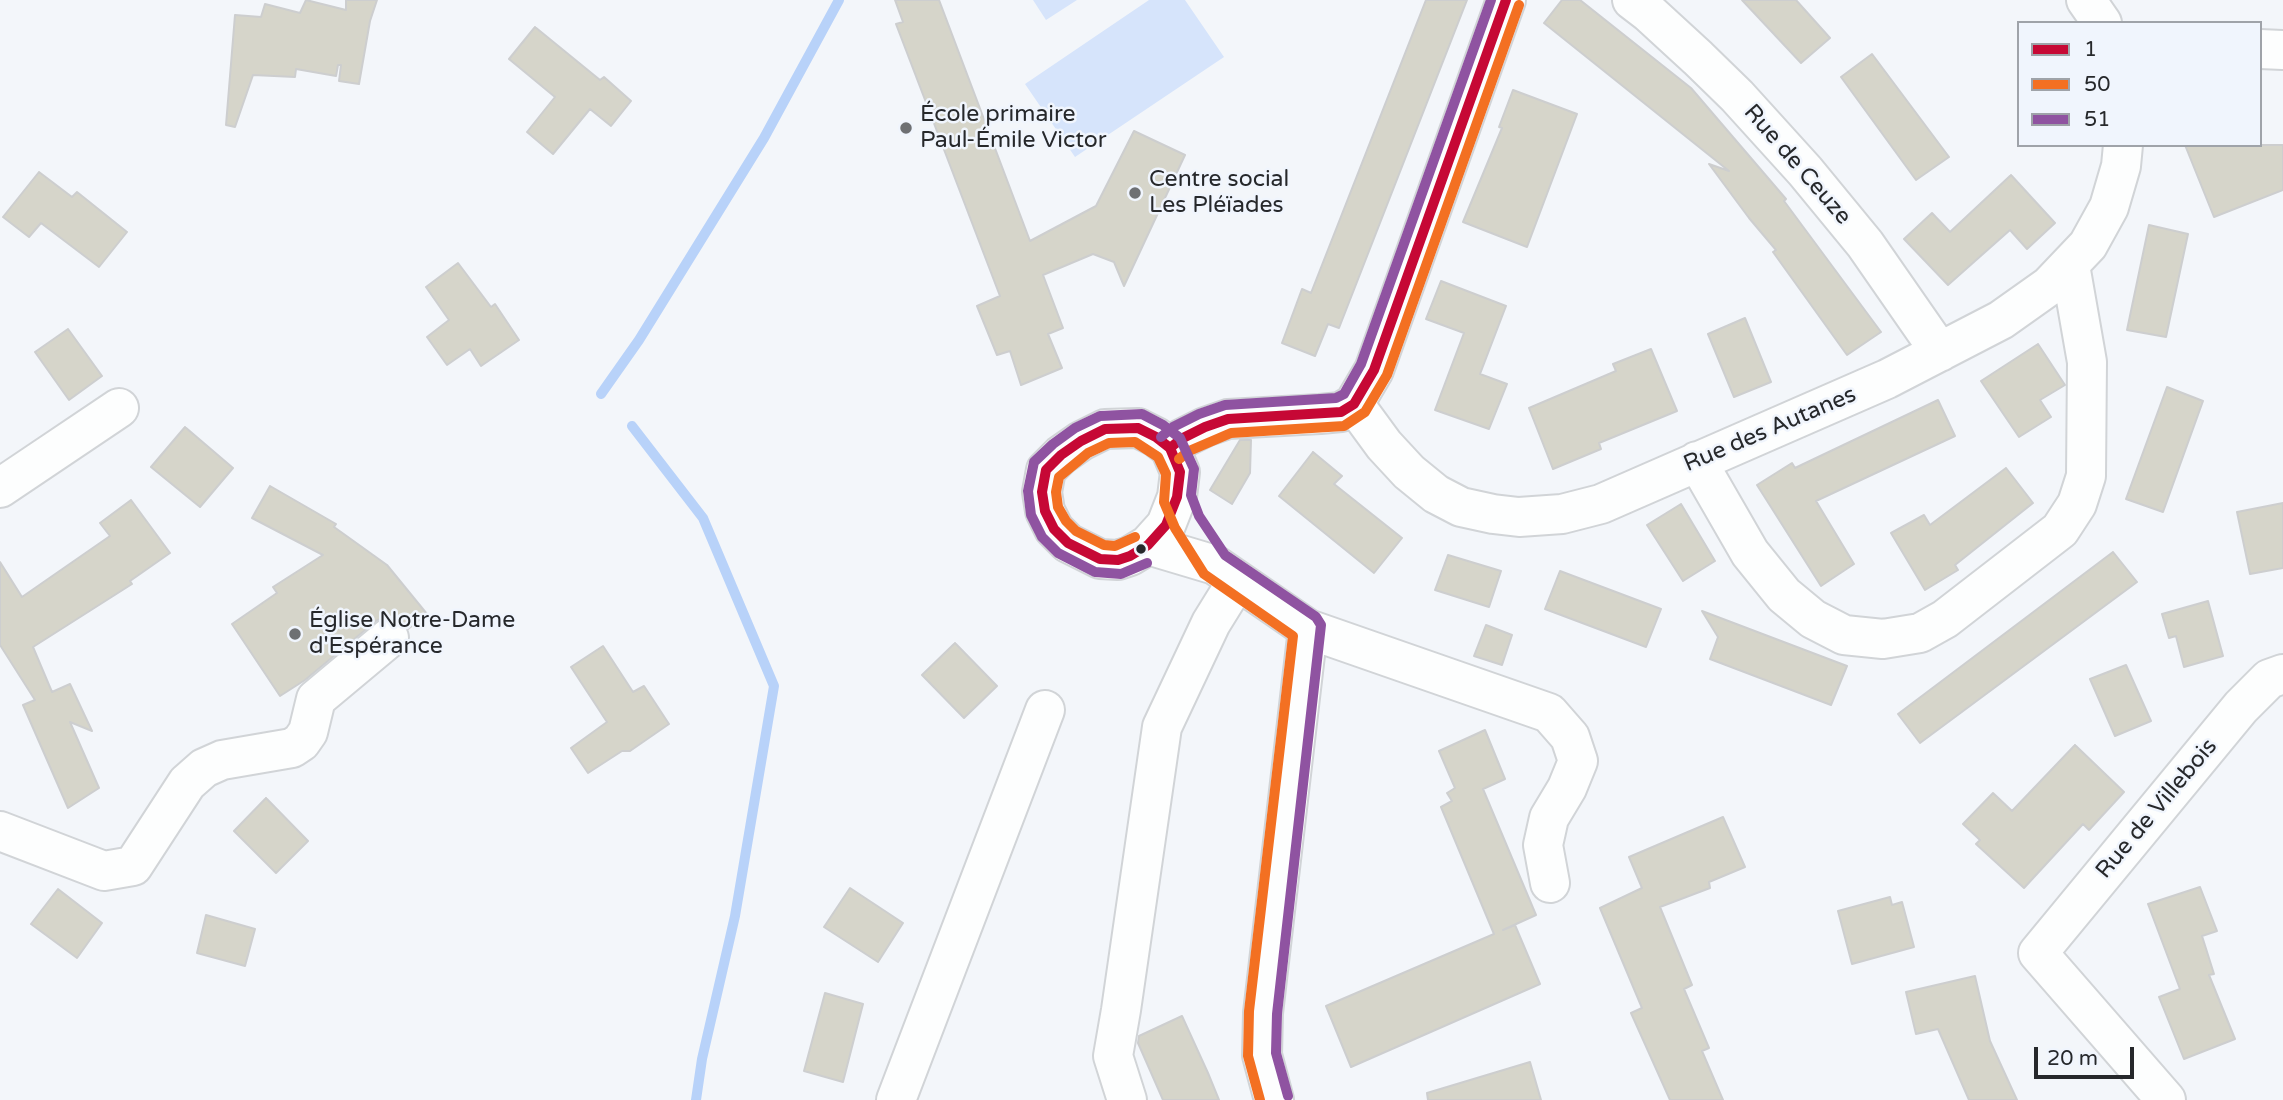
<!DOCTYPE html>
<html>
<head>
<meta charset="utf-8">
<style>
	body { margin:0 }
	#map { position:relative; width:2283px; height:1100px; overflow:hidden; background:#f3f6fa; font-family:"Varela Round",sans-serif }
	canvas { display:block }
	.legend { position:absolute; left:2017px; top:21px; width:245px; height:126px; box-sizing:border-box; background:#f0f5fd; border:2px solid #9fa3a9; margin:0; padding:9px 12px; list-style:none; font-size:21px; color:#26282b }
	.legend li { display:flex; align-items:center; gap:14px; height:35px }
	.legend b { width:35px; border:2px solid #9fa3a9 }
	.scale { position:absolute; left:2034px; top:1047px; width:100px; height:32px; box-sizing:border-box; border:4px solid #26282b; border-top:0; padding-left:9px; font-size:21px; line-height:24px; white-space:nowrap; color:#26282b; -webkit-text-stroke:5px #f0f5fd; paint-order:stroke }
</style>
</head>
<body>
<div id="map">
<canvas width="2283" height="1100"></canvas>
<ul class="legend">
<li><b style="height:9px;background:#c60835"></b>1</li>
<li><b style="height:9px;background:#f37022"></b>50</li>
<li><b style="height:9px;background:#8f53a1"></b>51</li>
</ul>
<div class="scale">20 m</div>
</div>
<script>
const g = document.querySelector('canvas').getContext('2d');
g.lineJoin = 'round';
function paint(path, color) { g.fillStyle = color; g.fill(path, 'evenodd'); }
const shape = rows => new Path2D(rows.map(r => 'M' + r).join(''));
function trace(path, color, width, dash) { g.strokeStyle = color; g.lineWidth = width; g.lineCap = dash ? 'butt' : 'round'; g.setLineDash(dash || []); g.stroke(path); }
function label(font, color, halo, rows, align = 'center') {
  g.font = font + ' "Varela Round",sans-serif'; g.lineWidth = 5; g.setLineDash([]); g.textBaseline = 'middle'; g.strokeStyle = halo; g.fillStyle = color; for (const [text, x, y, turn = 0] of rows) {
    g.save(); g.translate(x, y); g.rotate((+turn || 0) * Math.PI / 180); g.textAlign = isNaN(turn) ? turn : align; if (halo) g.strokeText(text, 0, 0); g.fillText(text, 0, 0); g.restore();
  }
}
const green = shape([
	[1033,0,1077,0,1046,20],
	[1149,0,1185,0,1224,57,1075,157,1025,84]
]);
const stream = shape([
	[601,394,639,340,764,138,839,0],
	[632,426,703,518,774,686,735,916,702,1059,696,1100]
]);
const building = shape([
	[306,0,346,10,346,0,377,0,370,21,359,84,339,81,341,65,338,65,336,76,296,69,295,77,253,75,235,127,226,125,235,15,261,17,265,4,300,13,306,0],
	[895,0,939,0,1030,241,1096,206,1134,131,1185,155,1124,286,1114,262,1093,254,1043,275,1063,328,1048,334,1062,368,1021,385,1010,351,997,355,977,306,1000,296,896,24,903,22,895,0],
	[1426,0,1467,0,1339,328,1328,324,1315,356,1282,343,1302,289,1311,293,1426,0],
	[1562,0,1580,0,1691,88,1786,199,1784,201,1881,332,1847,355,1773,252,1776,250,1749,218,1709,164,1729,171,1544,23,1562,0],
	[1742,0,1796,0,1830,38,1801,63,1742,0],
	[535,27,600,80,604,77,631,101,611,126,590,109,553,154,527,132,555,97,509,59,535,27],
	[1872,54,1949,157,1916,180,1841,77,1872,54],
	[1513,90,1577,114,1527,247,1463,222,1502,128,1499,127,1513,90],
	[2185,145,2283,145,2283,190,2214,217,2185,145],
	[39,172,72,197,77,192,127,232,99,267,41,223,29,237,3,217,39,172],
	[2011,175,2055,223,2027,249,2010,230,1948,285,1904,239,1932,213,1950,232,2011,175],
	[2149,225,2188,234,2166,337,2127,330,2149,225],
	[458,263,491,307,495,304,519,340,481,366,470,349,447,365,427,337,449,320,426,287,458,263],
	[1441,281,1506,306,1480,374,1507,384,1489,429,1435,410,1464,333,1426,319,1441,281],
	[1745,318,1771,382,1734,397,1708,334,1745,318],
	[68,329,102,376,69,400,35,352,68,329],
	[2038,344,2065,385,2040,400,2051,417,2019,437,1981,381,2038,344],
	[1651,349,1677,411,1599,443,1601,449,1553,469,1529,408,1616,371,1613,364,1651,349],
	[2167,387,2203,401,2163,512,2126,499,2167,387],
	[1938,400,1955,436,1816,501,1854,564,1821,586,1757,485,1792,463,1795,468,1938,400],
	[185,427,233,468,200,507,151,467,185,427],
	[1240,440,1251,440,1250,473,1232,504,1210,490,1240,440],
	[1313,452,1342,476,1334,484,1402,538,1374,573,1279,496,1313,452],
	[2006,468,2033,503,1955,565,1958,570,1925,590,1891,533,1924,515,1930,525,2006,468],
	[270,486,336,524,334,527,387,565,427,614,408,629,405,624,396,617,385,617,376,621,305,680,280,696,232,624,277,593,273,587,323,555,252,518,270,486],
	[131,500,170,553,130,581,132,584,33,647,52,692,70,684,92,731,70,722,99,788,68,808,23,705,35,700,0,645,0,562,22,597,110,536,100,523,131,500],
	[2283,503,2283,568,2250,574,2237,512,2283,503],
	[1681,504,1715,561,1683,581,1647,525,1681,504],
	[2113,552,2137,582,1920,743,1898,714,2113,552],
	[1448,555,1501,571,1489,607,1435,590,1448,555],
	[1560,571,1661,609,1646,647,1545,609,1560,571],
	[2208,601,2223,656,2184,667,2176,636,2169,638,2162,614,2208,601],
	[1702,611,1847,666,1831,705,1710,659,1718,637,1702,611],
	[1486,625,1512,635,1502,665,1474,656,1486,625],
	[955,643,997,686,964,718,922,675,955,643],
	[603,646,633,692,644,686,669,724,630,751,622,751,588,773,571,748,607,722,571,667,603,646],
	[2126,665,2151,721,2115,736,2090,679,2126,665],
	[1485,730,1505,779,1483,789,1536,915,1503,930,1515,925,1540,984,1351,1067,1326,1006,1494,934,1441,807,1452,801,1447,793,1455,788,1439,751,1485,730],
	[2075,745,2124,792,2089,830,2083,824,2024,888,1976,844,1980,840,1963,824,1993,793,2012,811,2075,745],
	[266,798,308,841,276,873,234,831,266,798],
	[1723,817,1745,867,1709,882,1710,888,1660,907,1692,985,1684,989,1709,1048,1702,1051,1723,1100,1670,1100,1631,1013,1642,1008,1600,908,1642,888,1629,857,1723,817],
	[2200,887,2217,931,2202,936,2214,974,2209,975,2235,1039,2184,1059,2159,997,2180,989,2148,904,2200,887],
	[850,888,903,923,878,962,824,927,850,888],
	[58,889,102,923,77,958,31,924,58,889],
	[1890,897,1892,905,1902,902,1914,947,1852,964,1838,911,1890,897],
	[206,915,255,929,245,966,197,953,206,915],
	[1975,976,1990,1041,2017,1100,1969,1100,1938,1029,1916,1034,1906,992,1975,976],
	[825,993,863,1004,843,1082,804,1071,825,993],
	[1182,1016,1208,1073,1219,1100,1163,1100,1138,1043,1139,1036,1182,1016],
	[1530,1062,1541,1100,1428,1100,1427,1093,1530,1062]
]);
const minor = shape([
	[1632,0,1649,13,1698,58,1737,96,1805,171,1865,244,1940,352],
	[2086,0,2102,23],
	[2260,49,2283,50],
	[1354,404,1384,445,1409,472,1436,494,1461,507,1493,514,1519,517,1562,514,1601,504,1887,379,2001,320,2049,286,2088,245,2109,207,2121,166,2123,145],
	[1138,428,1156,437,1170,448,1180,472,1177,497,1166,525,1148,545,1130,556,1118,560,1100,559,1068,543,1054,529,1045,511,1042,492,1046,470,1061,455,1081,441,1105,429,1138,428],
	[1170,448,1181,439,1205,427,1228,419,1320,414,1341,412,1354,404,1374,370,1506,0],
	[1697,461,1750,553,1784,595,1813,619,1844,635,1883,639,1920,633,1945,619,2060,530,2077,504,2086,476,2087,362,2070,265],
	[0,488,119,408],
	[1148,545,1215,565,1308,629,1263,1013,1262,1055,1274,1100],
	[1308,629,1549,713,1570,737,1578,761,1567,788,1549,818,1543,845,1550,883],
	[0,831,104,871,133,866,187,783,204,768,222,760,292,748,301,742,308,732,316,699,389,638],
	[896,1100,1045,710],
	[1127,1100,1113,1056,1121,1010,1162,727,1211,623,1237,581],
	[2166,1100,2038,953,2241,707,2269,679,2283,674]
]);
const bus1 = shape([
	[1138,428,1156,437,1170,448,1180,472,1177,497,1166,525,1148,545,1130,556,1118,560,1100,559,1068,543,1054,529,1045,511,1042,492,1046,470,1061,455,1081,441,1105,429,1138,428],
	[1170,448,1181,439,1205,427,1228,419,1341,412,1354,404,1374,370,1506,0]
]);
const bus2 = shape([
	[1179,459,1189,451,1231,433,1344,426,1365,412,1387,375,1519,5],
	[1135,537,1115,546,1104,545,1076,531,1066,521,1058,507,1056,492,1059,477,1088,453,1109,443,1135,442,1158,457,1166,474,1164,502,1175,528,1204,574,1293,636,1249,1011,1248,1056,1260,1100]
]);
const bus3 = shape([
	[1161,437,1173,427,1199,414,1225,405,1336,398,1344,394,1361,364,1491,0],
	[1147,563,1121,574,1095,572,1058,553,1042,537,1031,515,1028,491,1034,462,1053,444,1075,428,1100,416,1142,414,1163,425,1180,438,1194,469,1191,495,1199,516,1225,555,1316,617,1321,625,1277,1014,1276,1053,1288,1096]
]);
const markers = [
	[906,128,7,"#6e7073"],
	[1135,193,7,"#6e7073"],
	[1141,549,6,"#26282b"],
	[295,634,7,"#6e7073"]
];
const poiNames = [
	["École primaire",920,115],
	["Paul-Émile Victor",920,141],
	["Centre social",1149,180],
	["Les Pléïades",1149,206],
	["Église Notre-Dame",309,621],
	["d'Espérance",309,647]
];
const streetNames = [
	["Rue de Ceuze",1797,165,49],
	["Rue des Autanes",1770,430,-23],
	["Rue de Villebois",2157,809,-50]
];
paint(green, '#d6e4fb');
trace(stream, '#b8d2f9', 10);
paint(building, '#d6d5ca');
trace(building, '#cdcecf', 2);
trace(minor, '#d1d4d7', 42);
trace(minor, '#fdfefe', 38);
trace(bus1, '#c60835', 10);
trace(bus2, '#f37022', 10);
trace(bus3, '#8f53a1', 10);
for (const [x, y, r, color] of markers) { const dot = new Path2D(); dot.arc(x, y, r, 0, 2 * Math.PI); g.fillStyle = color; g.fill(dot); trace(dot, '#f0f5fd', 2.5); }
label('23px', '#26282b', '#f0f5fd', poiNames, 'left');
label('23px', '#26282b', '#f0f5fd', streetNames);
</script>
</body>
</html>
